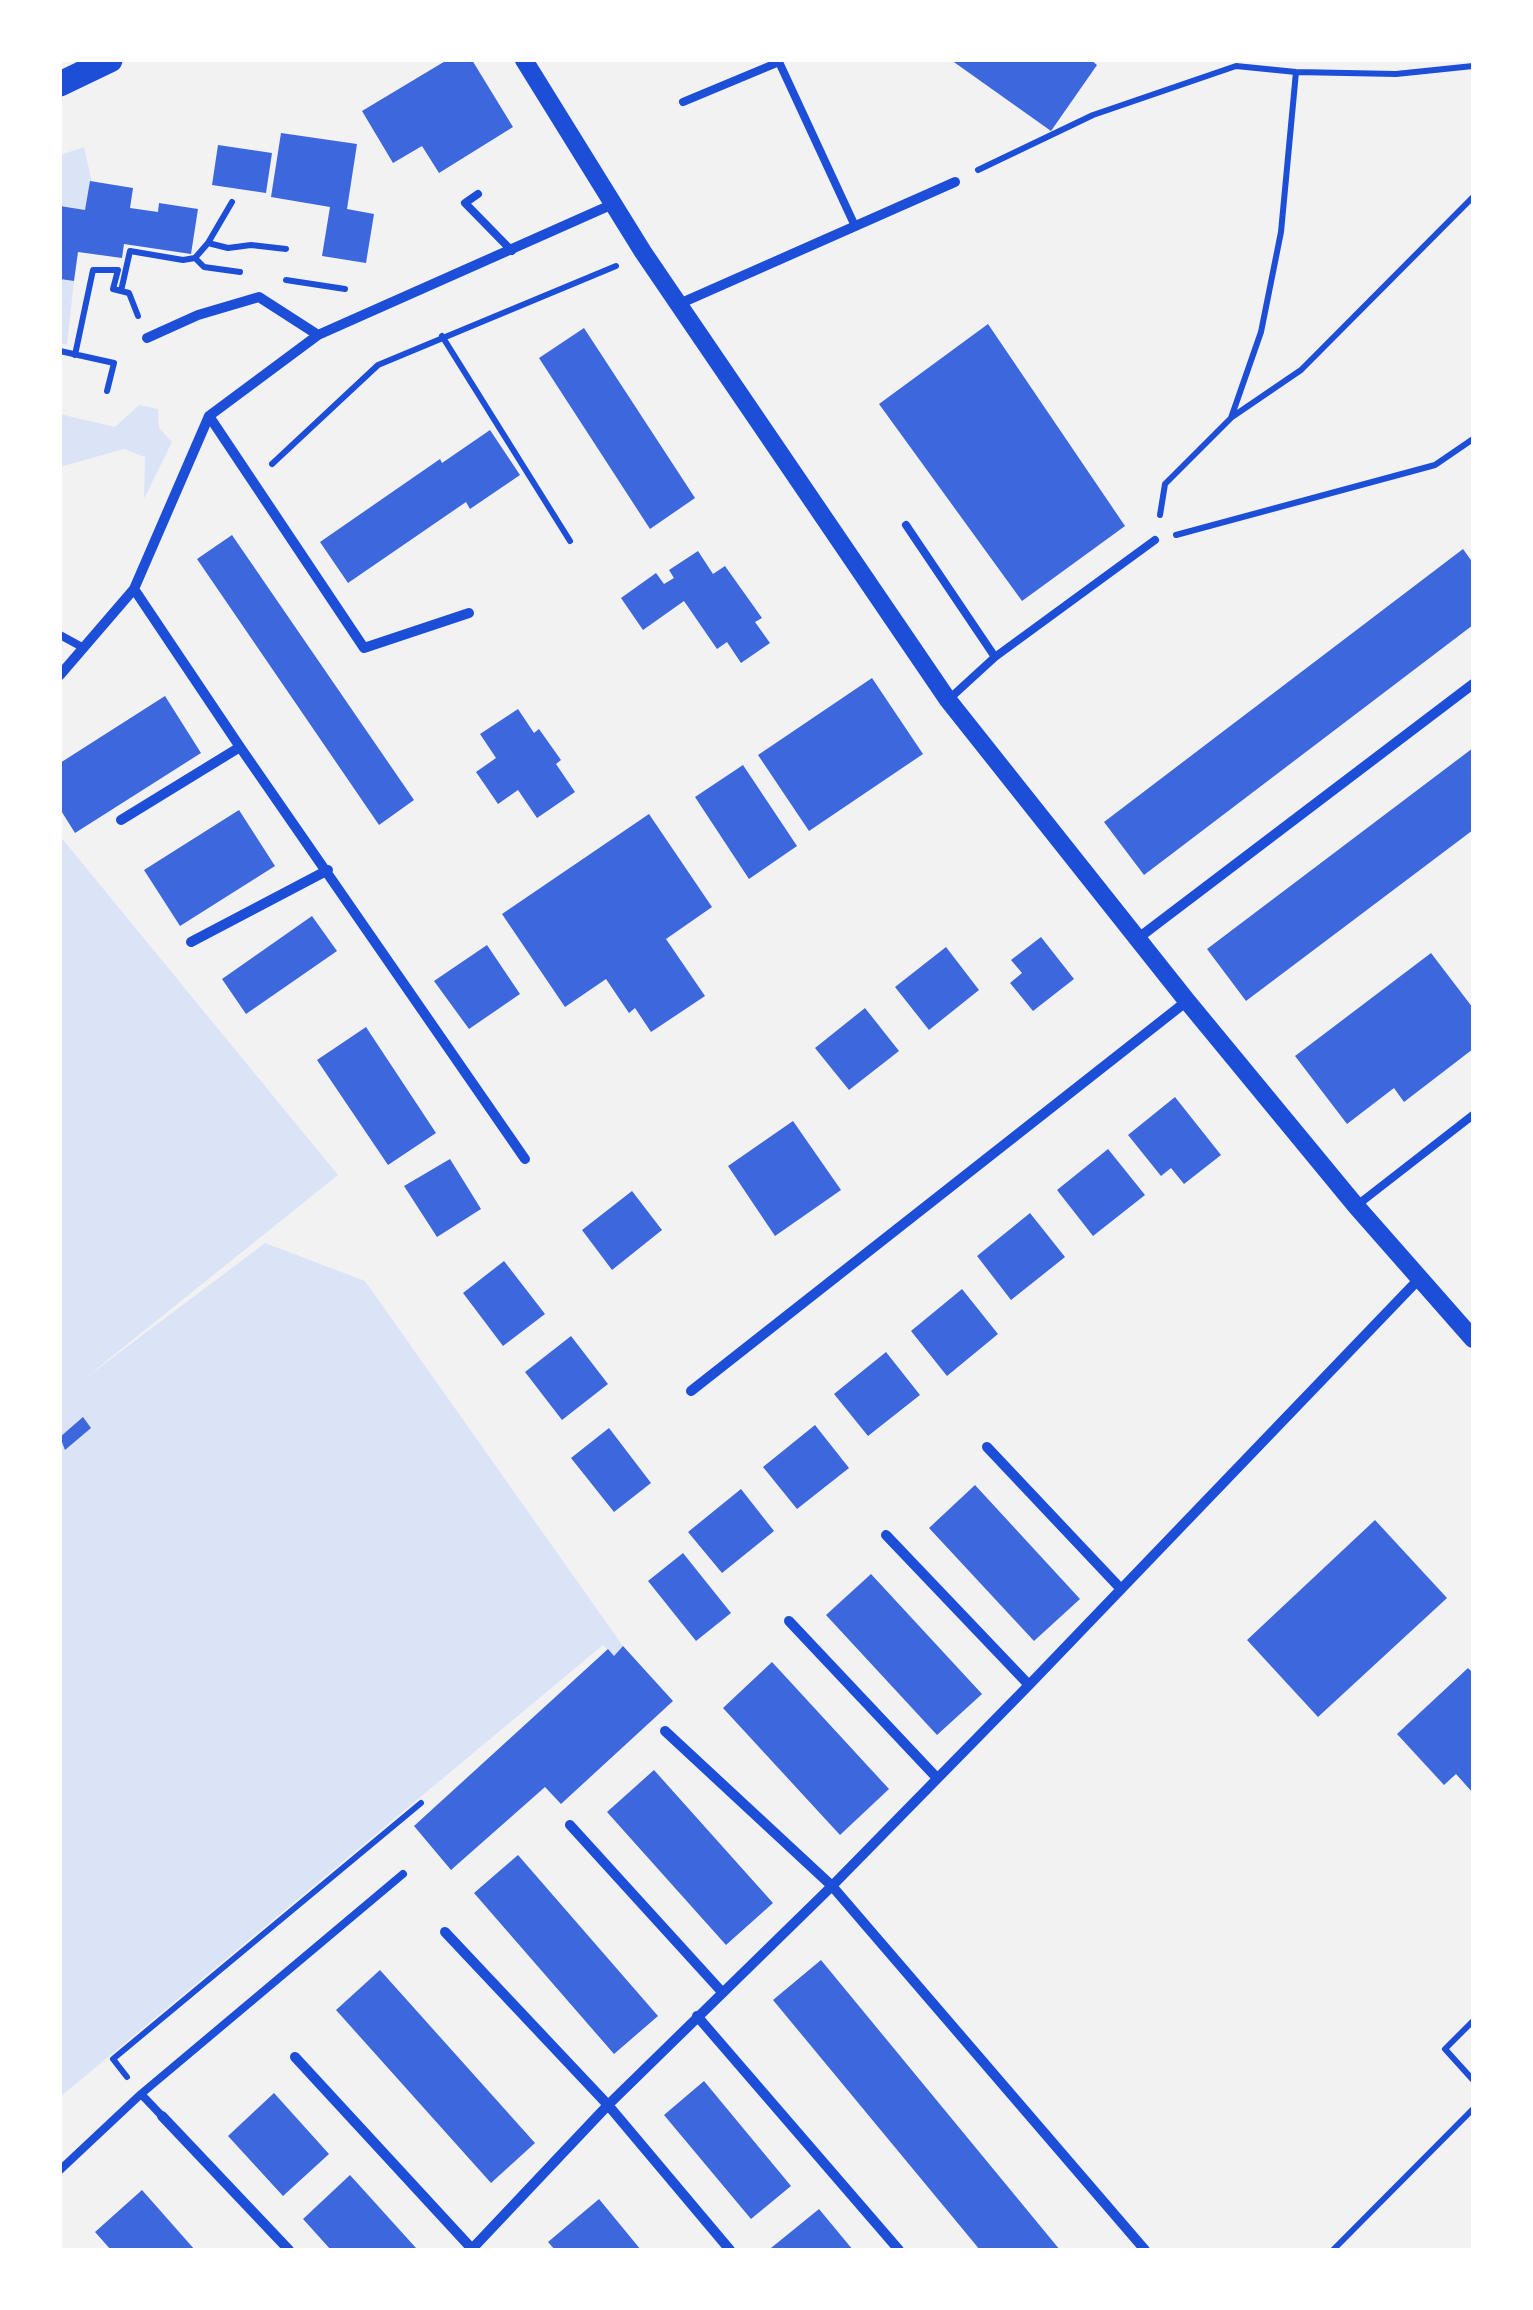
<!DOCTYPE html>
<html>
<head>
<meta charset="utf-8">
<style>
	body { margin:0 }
	#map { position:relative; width:1533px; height:2310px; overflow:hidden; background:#f2f2f2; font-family:"Fira Sans",sans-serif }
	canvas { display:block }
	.frame { position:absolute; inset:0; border:62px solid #fff; pointer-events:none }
</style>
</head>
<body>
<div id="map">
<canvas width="1533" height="2310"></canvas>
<div class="frame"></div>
</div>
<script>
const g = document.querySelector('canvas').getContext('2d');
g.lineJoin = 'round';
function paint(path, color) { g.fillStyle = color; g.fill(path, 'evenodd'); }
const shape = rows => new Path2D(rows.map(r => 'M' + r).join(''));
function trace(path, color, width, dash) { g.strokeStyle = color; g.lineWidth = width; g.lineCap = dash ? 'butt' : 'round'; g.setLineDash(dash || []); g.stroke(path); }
const green = shape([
	[84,147,92,182,85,210,60,206,60,155],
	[60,279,74,281,67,345,60,343],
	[139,405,158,409,159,428,172,442,144,499,145,457,124,449,60,467,60,414,115,427],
	[60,836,338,1175,84,1379,265,1243,365,1281,623,1646,614,1656,603,1645,60,2097]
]);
const building = shape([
	[447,60,472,60,513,127,439,173,422,146,393,163,362,111],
	[951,60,1091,60,1097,65,1051,131],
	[281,133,357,144,347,209,374,214,366,263,322,256,330,207,271,197],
	[218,145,272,153,266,193,212,185],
	[90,181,133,188,130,208,158,212,159,203,198,209,191,254,124,244,122,258,78,252,74,281,60,279,60,206,85,210],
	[988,324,1125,526,1022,601,879,404],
	[584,328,695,498,650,529,539,358],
	[490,430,520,475,470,509,466,502,348,583,320,542,440,459,442,463],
	[232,535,414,800,379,825,197,559],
	[1463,549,1473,563,1473,625,1144,875,1104,822],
	[698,551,713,574,725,566,762,618,755,622,770,643,741,663,727,642,717,649,684,601,643,630,621,598,656,573,664,584,674,578,669,570],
	[872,678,923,754,809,831,758,755],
	[165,696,201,753,75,833,60,809,60,763],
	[518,709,534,733,539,729,561,760,556,764,575,792,537,818,518,790,498,804,476,772,496,758,480,734],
	[1473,748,1473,830,1246,1001,1207,949],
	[743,765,797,846,749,879,695,797],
	[239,810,275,866,180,926,144,870],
	[649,814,712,907,666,939,705,996,651,1032,635,1008,629,1013,606,979,565,1007,502,914],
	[312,916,337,951,246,1014,222,979],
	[1041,937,1074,979,1033,1011,1010,983,1022,973,1011,960],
	[487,945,520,994,469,1029,434,981],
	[946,947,979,990,929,1030,895,987],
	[1431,953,1473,1008,1473,1049,1404,1102,1394,1088,1347,1124,1295,1056],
	[865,1008,899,1051,849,1090,815,1048],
	[366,1027,436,1133,388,1165,317,1060],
	[1175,1097,1221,1155,1184,1184,1171,1168,1161,1176,1128,1135],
	[793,1121,841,1190,775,1236,728,1166],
	[1108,1149,1145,1195,1093,1236,1057,1190],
	[450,1159,481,1209,437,1237,404,1186],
	[632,1191,662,1230,612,1270,582,1230],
	[1030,1213,1065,1257,1011,1300,977,1256],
	[504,1261,545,1314,503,1346,463,1293],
	[962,1289,998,1334,947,1376,911,1331],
	[571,1336,608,1384,562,1420,525,1372],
	[886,1352,920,1395,868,1436,834,1394],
	[83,1417,91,1428,65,1450,60,1437],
	[815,1425,849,1468,797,1509,763,1467],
	[609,1428,651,1483,614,1512,571,1458],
	[975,1485,1080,1599,1034,1641,929,1528],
	[741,1489,774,1531,722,1573,688,1532],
	[1375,1520,1447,1598,1318,1717,1247,1640],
	[683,1553,731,1613,696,1641,648,1581],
	[871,1574,982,1694,937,1735,826,1615],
	[623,1646,673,1701,561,1804,545,1787,451,1870,414,1826,608,1649,614,1656],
	[772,1662,889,1789,840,1835,723,1708],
	[1468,1668,1473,1673,1473,1793,1456,1774,1444,1785,1397,1734],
	[654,1770,773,1903,726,1945,607,1812],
	[518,1855,658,2016,614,2054,474,1893],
	[821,1960,1060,2250,980,2250,773,2000],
	[380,1970,535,2143,491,2183,336,2010],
	[704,2081,791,2186,751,2219,664,2115],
	[274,2093,329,2154,283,2196,228,2136],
	[350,2175,416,2248,414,2250,331,2250,303,2219],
	[142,2190,195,2250,111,2250,95,2232],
	[599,2199,641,2250,555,2250,548,2242],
	[819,2209,853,2250,773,2250,771,2248]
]);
const path = shape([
	[978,170,1093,115,1236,66,1296,72,1396,74,1473,66],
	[208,243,228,248,251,245,286,249],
	[195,258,204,267,240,272],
	[286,280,345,289],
	[121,291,130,251,183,260,195,258,208,243,232,202],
	[442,336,570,541],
	[60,351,114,363,107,391],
	[75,355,93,270,118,270,113,289,129,293,138,316],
	[1232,417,1301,370,1473,197],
	[272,464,378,365,616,266],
	[1160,515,1165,484,1231,418,1261,332,1281,232,1296,72],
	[1176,535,1435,465,1473,439],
	[1473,2021,1445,2049,1473,2080],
	[127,2077,113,2059,421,1803],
	[1333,2250,1473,2109]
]);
const service = shape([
	[683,102,779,62,855,226],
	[478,194,465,203,512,251],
	[906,525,995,657],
	[60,635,82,647],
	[948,700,995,657,1155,540],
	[1356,1206,1473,1115],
	[162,2116,141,2094,403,1874],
	[60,2170,141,2094]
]);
const minor = shape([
	[679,304,955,182],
	[147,338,198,315,259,297,318,335],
	[209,416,364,648,469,613],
	[134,589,240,747,525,1159],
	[60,675,134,589,209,416,318,335,613,204],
	[121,820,240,747],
	[1137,939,1473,684],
	[191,942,328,870],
	[691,1391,1187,1001],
	[987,1447,1121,1589],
	[886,1535,1029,1685],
	[789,1621,937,1778],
	[665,1731,832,1886,1145,2250],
	[570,1825,722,1992],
	[445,1932,608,2105,730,2250],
	[697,2016,899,2250],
	[295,2057,473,2250],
	[162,2116,289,2250],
	[471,2250,608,2105,832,1886,1029,1685,1419,1279]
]);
const tertiary = shape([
	[524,60,643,252,948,700,1187,1001,1356,1206,1473,1339]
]);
const primary = shape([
	[60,84,110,60]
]);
paint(green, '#dbe4f7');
paint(building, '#3d67dc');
trace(path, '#1d4ed8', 6);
trace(service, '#1d4ed8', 8);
trace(minor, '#1d4ed8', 10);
trace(tertiary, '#1d4ed8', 18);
trace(primary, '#1d4ed8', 25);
</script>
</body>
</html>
